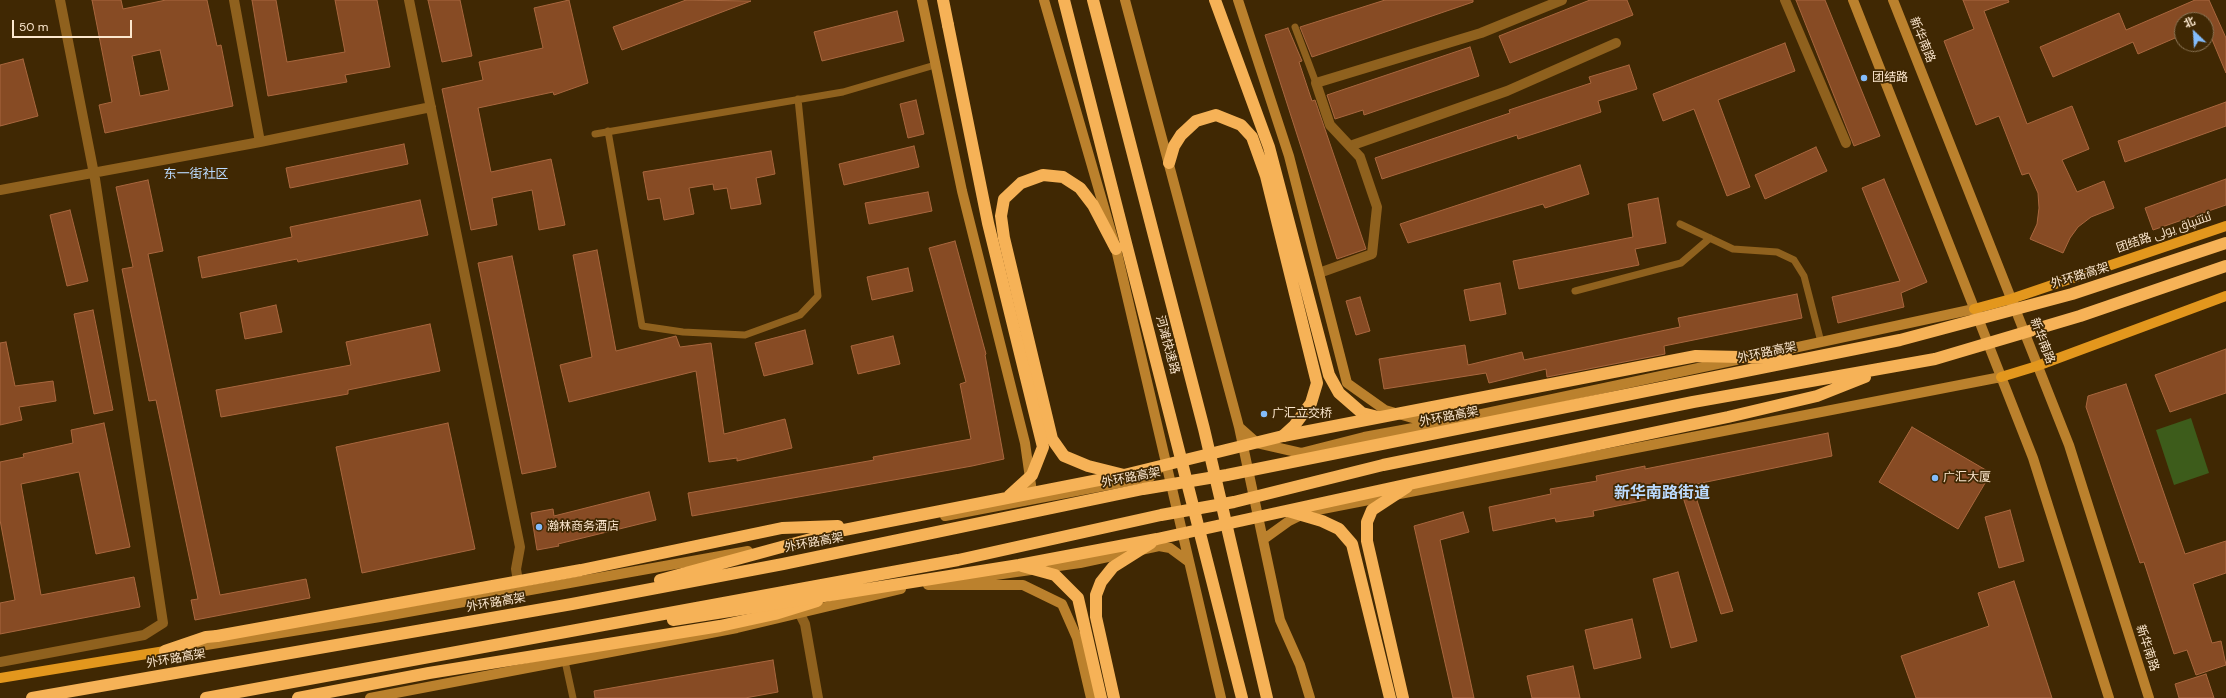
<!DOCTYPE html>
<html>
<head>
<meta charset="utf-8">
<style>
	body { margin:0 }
	#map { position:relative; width:2226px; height:698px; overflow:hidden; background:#402803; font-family:"DM Sans","Noto Sans SC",sans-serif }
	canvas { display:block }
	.north { position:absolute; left:2174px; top:12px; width:40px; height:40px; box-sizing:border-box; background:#402803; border:1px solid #8b7454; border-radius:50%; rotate:335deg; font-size:11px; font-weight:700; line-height:16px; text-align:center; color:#fce7ce }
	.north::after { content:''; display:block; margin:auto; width:14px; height:18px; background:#83bcfb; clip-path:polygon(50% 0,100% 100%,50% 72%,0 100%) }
	.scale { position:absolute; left:12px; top:20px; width:120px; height:18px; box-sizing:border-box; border:2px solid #fce7ce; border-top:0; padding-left:5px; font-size:12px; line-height:14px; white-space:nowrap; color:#fce7ce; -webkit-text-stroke:3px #402803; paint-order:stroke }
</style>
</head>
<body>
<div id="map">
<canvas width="2226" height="698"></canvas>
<div class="north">北</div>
<div class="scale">50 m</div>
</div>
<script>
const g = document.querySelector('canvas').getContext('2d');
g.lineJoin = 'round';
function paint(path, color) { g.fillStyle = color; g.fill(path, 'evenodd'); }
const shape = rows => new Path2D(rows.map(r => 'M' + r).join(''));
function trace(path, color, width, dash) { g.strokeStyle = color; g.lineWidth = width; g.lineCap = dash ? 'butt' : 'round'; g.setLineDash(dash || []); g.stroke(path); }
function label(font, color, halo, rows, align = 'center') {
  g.font = font + ' "DM Sans",Cairo,"Noto Sans SC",sans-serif'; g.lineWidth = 3.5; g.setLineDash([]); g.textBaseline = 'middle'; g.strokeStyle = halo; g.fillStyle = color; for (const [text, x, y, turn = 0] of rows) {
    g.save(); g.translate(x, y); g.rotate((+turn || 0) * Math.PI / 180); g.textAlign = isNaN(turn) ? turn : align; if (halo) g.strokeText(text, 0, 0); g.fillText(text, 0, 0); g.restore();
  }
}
const green = shape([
	[2191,418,2209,473,2174,485,2156,430]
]);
const building = shape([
	[92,0,121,0,123,9,166,0,207,0,217,46,221,45,233,106,105,133,99,105,112,102,92,0],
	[160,50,169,90,140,96,132,56,160,50],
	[252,0,276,0,287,62,345,52,335,0,377,0,390,67,345,75,347,82,268,96,252,0],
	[428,0,460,0,472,56,442,62,428,0],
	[569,0,588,83,554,95,553,92,478,108,491,172,551,159,565,225,539,230,532,190,492,198,497,225,471,230,442,89,483,80,479,62,543,48,534,8,569,0],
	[686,0,751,1,622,50,613,27,686,0],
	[1385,0,1473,0,1473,2,1312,57,1300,27,1385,0],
	[1590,0,1627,0,1633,15,1510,63,1499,36,1590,0],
	[1796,0,1825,0,1880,136,1854,146,1796,0],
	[1963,0,2008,0,2009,2,1984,11,2027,124,2072,106,2089,149,2062,160,2077,192,2104,181,2114,208,2091,217,2078,227,2070,238,2063,253,2030,239,2037,224,2039,208,2038,193,2029,173,2022,175,1999,116,1976,125,1944,41,1974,29,1963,0],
	[2195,0,2209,0,2226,38,2226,73,2206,25,2206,20,2182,20,2182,35,2138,54,2133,42,2053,77,2040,47,2119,13,2126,30,2195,0],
	[897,11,904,41,822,61,814,32,897,11],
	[1288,28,1302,61,1299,62,1312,101,1315,100,1366,249,1337,259,1265,35,1288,28],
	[1785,43,1795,71,1718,100,1750,187,1727,196,1694,109,1663,121,1653,94,1785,43],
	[1470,47,1479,76,1364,115,1363,110,1335,119,1327,95,1470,47],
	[23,59,38,116,0,126,0,65,23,59],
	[1629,65,1637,89,1598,101,1601,112,1518,139,1517,135,1382,179,1375,158,1510,113,1509,110,1591,83,1589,77,1629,65],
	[916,100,924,134,908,138,900,104,916,100],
	[2226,102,2226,126,2125,162,2118,141,2226,102],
	[404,144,408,164,290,188,286,168,404,144],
	[914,146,919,167,844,185,839,164,914,146],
	[1816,147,1827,171,1765,199,1755,175,1816,147],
	[771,151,775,174,756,178,761,204,731,209,727,188,714,190,713,184,689,188,694,214,664,220,660,198,648,200,643,172,771,151],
	[1580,165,1589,194,1545,208,1543,204,1408,243,1400,224,1580,165],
	[1884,179,1927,282,1901,293,1904,307,1838,323,1832,297,1900,281,1862,188,1884,179],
	[2226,179,2226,205,2153,230,2145,208,2226,179],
	[148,180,163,251,148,254,220,595,306,579,310,598,195,620,191,600,198,599,156,400,149,401,122,269,133,267,116,187,148,180],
	[928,192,932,211,869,224,865,203,928,192],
	[1658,198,1666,243,1635,249,1639,265,1519,289,1513,261,1633,237,1628,204,1658,198],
	[420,200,428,235,298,262,297,259,202,278,198,257,292,237,290,227,420,200],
	[70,210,88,281,67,286,50,215,70,210],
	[955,241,986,354,985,355,1004,459,972,466,692,516,688,493,874,460,873,457,971,439,960,384,966,382,929,248,955,241],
	[597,250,616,351,676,336,680,347,711,343,724,434,785,419,792,448,737,461,737,458,709,462,696,371,569,402,560,365,592,357,573,255,597,250],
	[512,256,556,467,522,474,478,263,512,256],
	[908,268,913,291,872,300,867,277,908,268],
	[1500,283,1506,314,1470,321,1464,290,1500,283],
	[1797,294,1802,318,1664,346,1665,354,1547,377,1546,369,1489,383,1486,373,1384,389,1379,359,1465,345,1468,365,1522,352,1524,360,1680,327,1678,318,1797,294],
	[1360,297,1370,331,1356,335,1346,301,1360,297],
	[276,305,282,332,245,339,240,313,276,305],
	[93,310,113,410,94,414,74,314,93,310],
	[430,324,440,371,348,390,348,394,221,417,216,390,351,365,346,342,430,324],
	[805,330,813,364,764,376,755,343,805,330],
	[893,336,900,364,858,374,851,346,893,336],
	[6,342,15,386,53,381,56,401,19,407,22,420,0,425,0,343,6,342],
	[2226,349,2226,393,2170,412,2155,375,2226,349],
	[2126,384,2185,554,2226,541,2226,573,2193,584,2212,643,2221,641,2226,665,2196,675,2187,650,2174,654,2144,562,2140,563,2086,407,2088,396,2126,384],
	[104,423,130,547,96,554,79,472,21,484,41,595,134,577,140,607,0,634,0,603,15,600,0,520,0,462,24,457,23,454,73,443,71,430,104,423],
	[448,423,475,549,362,573,336,447,448,423],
	[1912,427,1991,473,1958,529,1879,482,1912,427],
	[1828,433,1832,456,1692,485,1733,611,1721,614,1679,485,1650,491,1651,499,1593,511,1594,516,1556,522,1555,518,1493,531,1489,507,1551,494,1550,489,1597,481,1596,476,1645,466,1645,469,1828,433],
	[649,492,656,520,558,544,559,546,537,550,531,513,553,509,554,516,649,492],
	[2010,510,2024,561,1999,568,1985,517,2010,510],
	[1463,512,1469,532,1440,540,1474,698,1453,698,1414,526,1463,512],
	[1678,572,1697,641,1671,648,1653,579,1678,572],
	[2014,581,2052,698,1916,698,1901,656,1989,626,1978,593,2014,581],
	[1632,619,1641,658,1594,669,1585,630,1632,619],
	[773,660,778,692,745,698,595,698,594,691,773,660],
	[1573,666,1580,698,1532,698,1527,676,1573,666],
	[2206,674,2214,698,2179,698,2175,684,2206,674]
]);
const lane = shape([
	[1295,27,1316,83],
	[608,131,642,326,683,332,745,335,800,315,818,296,798,99],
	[595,134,843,92,935,65],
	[1680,224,1733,249,1777,252,1794,260,1804,276,1821,342],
	[1575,291,1681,263,1710,238],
	[565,661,573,698]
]);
const street = shape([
	[234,0,260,142],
	[409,0,520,547,516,569,519,588],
	[1785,0,1846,143],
	[1350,146,1507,91,1616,43],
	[0,190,260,142,431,107],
	[1319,273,1372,254,1377,207,1360,157,1330,125,1316,83,1481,33,1562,0],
	[800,614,805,624,818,698],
	[0,662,144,635,163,623,95,179,60,0]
]);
const secondary = shape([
	[922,0,962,191,1025,443,1033,499],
	[1044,0,1116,249,1221,698],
	[1125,0,1239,427,1280,620,1300,665,1310,698],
	[1238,0,1289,156,1347,383,1385,410,1433,424],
	[1853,0,2033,458,2109,698],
	[1893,0,2069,445,2149,698],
	[1761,355,1974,309],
	[1239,427,1257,443,1301,453,1364,437,1435,424,1736,360],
	[945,516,1150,477,1163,465],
	[1264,539,1289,521,1307,512,2001,377],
	[960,580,1080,563,1159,546,1170,548,1189,562],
	[928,585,1023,585,1062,604,1077,638,1091,698],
	[175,650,380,617,748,551],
	[370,698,737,628,901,589]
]);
const primary = shape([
	[1974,309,2011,299,2226,226],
	[2001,377,2037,366,2226,296],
	[0,678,165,651]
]);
const highway = shape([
	[943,0,948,25],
	[1064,0,1242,698],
	[1093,0,1204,429,1267,698],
	[1215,0,1269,147,1329,375,1339,393,1362,413,1378,417],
	[1169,163,1174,146,1181,135,1196,121,1216,115,1241,125,1252,137,1266,176,1317,383,1311,403,1294,426,1283,436],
	[1116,249,1093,205,1080,188,1063,177,1043,175,1021,183,1004,199,1001,216,1004,238,1052,439,1064,456,1088,466,1124,475],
	[165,651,206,637,217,636],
	[298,698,429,673,720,626,775,614,817,601]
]);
const highwayBridge = shape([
	[948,25,988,223,1043,447,1032,475,1009,496],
	[1288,511,1322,521,1339,529,1352,544,1390,698],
	[1022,566,1055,575,1078,598,1101,698],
	[660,580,844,530,1124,475,1283,436,1696,356,1787,358],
	[673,620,1019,565,1157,539,1414,483,1728,417,1817,396,1865,377],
	[217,636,581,570,782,528,838,526],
	[32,698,572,604,783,564,1143,489,1227,475,1900,340,2072,294,2226,243],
	[206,698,958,560,1161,515,1234,502,1383,465,1693,402,1935,359,2080,316,2226,266],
	[1114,698,1096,617,1096,595,1101,582,1113,567,1151,543],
	[1403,698,1367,541,1367,522,1372,510,1407,487]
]);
const markers = [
	[1864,78,4,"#83bcfb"],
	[1264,414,4,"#83bcfb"],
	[1935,478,4,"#83bcfb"],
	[539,527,4,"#83bcfb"]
];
const streetNames = [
	["新华南路",1922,40,68],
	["团结路 ئىتتىپاق يولى",2164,233,-19],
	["外环路高架",2080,276,-17],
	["新华南路",2042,341,69],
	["河滩快速路",1167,345,75],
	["外环路高架",1767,353,-12],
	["外环路高架",1449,417,-11],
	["外环路高架",1131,478,-11],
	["外环路高架",814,543,-11],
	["外环路高架",496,603,-10],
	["新华南路",2147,648,72],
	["外环路高架",176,659,-10]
];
const poiNames = [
	["团结路",1872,78],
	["广汇立交桥",1272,414],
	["广汇大厦",1943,478],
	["瀚林商务酒店",547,527]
];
const neighbourhoodNames = [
	["东一街社区",196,175]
];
const districtNames = [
	["新华南路街道",1662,494]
];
paint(green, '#3d5c1b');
paint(building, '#874b24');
trace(building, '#a9673e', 1);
trace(lane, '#8f611e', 7);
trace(street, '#8f611e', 10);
trace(secondary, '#bb812d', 10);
trace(primary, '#e3971d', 10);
trace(highway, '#f6b257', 12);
trace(highwayBridge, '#f6b257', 12);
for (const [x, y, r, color] of markers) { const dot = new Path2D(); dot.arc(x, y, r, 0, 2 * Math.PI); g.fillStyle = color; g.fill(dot); trace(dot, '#402803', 1.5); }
label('12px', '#fce7ce', '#402803', streetNames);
label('12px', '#fce7ce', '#402803', poiNames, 'left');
label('13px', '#bbdbff', '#402803', neighbourhoodNames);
label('bold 16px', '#bbdbff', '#402803', districtNames);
</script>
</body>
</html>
